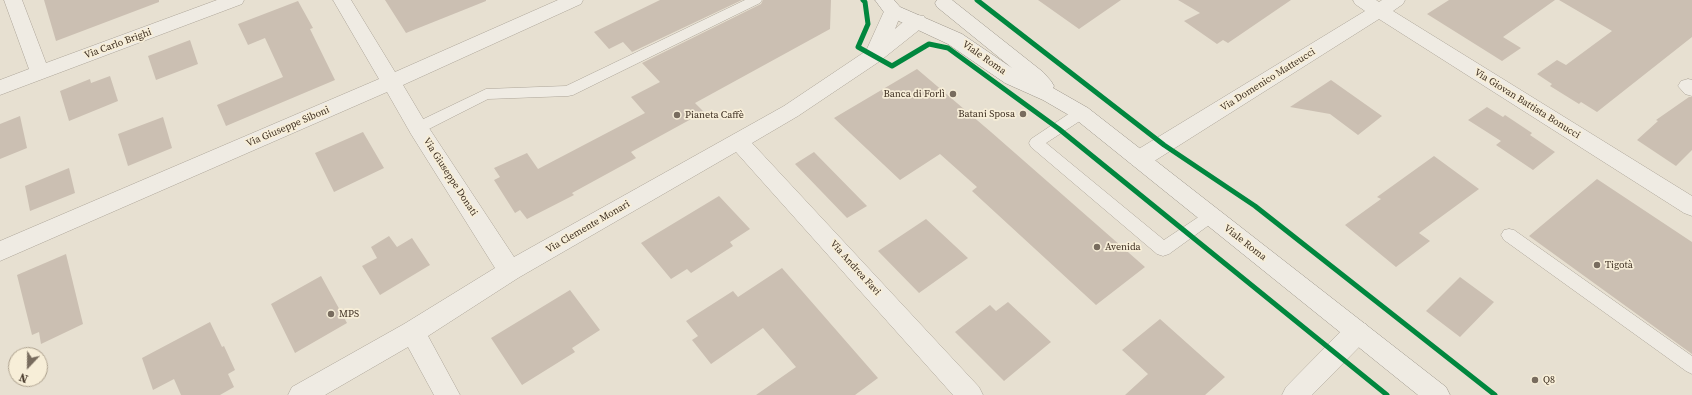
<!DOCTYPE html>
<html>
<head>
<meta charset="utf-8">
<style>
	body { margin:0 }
	#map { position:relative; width:1692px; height:395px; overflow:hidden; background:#e7e0d1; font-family:"Source Serif 4",serif }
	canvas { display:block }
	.north { position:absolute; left:8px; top:347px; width:40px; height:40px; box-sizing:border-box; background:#f7eed8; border:1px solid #ada18e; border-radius:50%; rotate:202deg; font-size:11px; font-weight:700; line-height:16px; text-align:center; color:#3d2e20 }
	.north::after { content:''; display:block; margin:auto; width:14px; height:18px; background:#786c5e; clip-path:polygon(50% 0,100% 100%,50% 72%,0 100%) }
</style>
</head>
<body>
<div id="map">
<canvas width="1692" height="395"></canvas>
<div class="north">N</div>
</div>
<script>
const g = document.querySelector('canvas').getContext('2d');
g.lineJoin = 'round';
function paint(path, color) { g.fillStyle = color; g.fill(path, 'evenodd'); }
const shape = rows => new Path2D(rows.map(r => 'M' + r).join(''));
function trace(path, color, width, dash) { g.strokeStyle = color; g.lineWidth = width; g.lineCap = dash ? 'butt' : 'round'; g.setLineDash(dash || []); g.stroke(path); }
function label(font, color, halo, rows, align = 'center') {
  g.font = font + ' "Source Serif 4",serif'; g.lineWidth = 3.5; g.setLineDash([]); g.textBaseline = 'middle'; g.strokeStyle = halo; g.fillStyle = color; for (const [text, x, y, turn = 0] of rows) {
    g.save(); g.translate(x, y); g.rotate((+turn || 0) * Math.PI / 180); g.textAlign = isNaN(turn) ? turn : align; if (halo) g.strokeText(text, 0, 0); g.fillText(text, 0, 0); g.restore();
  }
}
const building = shape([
	[44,0,159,0,159,2,56,41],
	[385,0,486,0,486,1,406,33],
	[660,0,742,0,632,52,623,42,609,49,594,32],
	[763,0,831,0,830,29,695,103,704,112,631,152,636,158,572,193,574,195,527,219,520,210,515,213,494,180,500,177,494,168,527,153,538,169,645,113,631,97,660,82,642,63,761,4],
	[1038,0,1121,0,1079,29],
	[1178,0,1291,0,1228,43,1223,40,1217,44,1184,21,1200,13],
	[1449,0,1555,0,1503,37,1521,48,1502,61,1427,14],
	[1559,0,1692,0,1692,37,1597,112,1581,102,1579,104,1550,86,1552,84,1537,74,1557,60,1566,65,1612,31],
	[298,1,313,28,310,29,335,80,226,126,217,105,283,77,265,38,248,45,238,24],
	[190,40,198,64,156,80,148,56],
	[917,69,991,132,1145,267,1096,305,972,191,977,187,940,154,900,180,834,118],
	[110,76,118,101,69,121,60,91,90,79,91,83],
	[1331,80,1382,116,1358,135,1330,114,1290,107],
	[1689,97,1692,97,1692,150,1676,166,1637,140,1658,121,1656,120],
	[1487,107,1503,117,1505,115,1532,133,1530,135,1555,152,1533,170,1496,145,1501,141,1468,120],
	[20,116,27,148,0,159,0,124],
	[163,117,172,148,128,166,118,134],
	[363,132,384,168,334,192,315,153],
	[814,152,867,206,847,218,795,164],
	[1434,156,1479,189,1419,233,1430,241,1396,267,1345,225,1381,199,1377,197],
	[69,168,75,193,30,211,25,186],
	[1597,179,1692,242,1692,354,1529,236],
	[719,196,750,229,730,242,733,246,691,273,687,269,671,279,641,243],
	[926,219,968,258,919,293,878,251],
	[389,236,397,247,412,238,430,265,380,295,362,266,377,258,371,247],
	[66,254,83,324,41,344,39,332,32,335,17,275],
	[782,268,878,378,855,395,756,395,796,367,763,328,711,364,692,340,698,336,686,321,733,291,738,297],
	[321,276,347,323,295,353,271,304],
	[1460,277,1494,302,1460,337,1426,311],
	[570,290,600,330,572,348,575,352,522,385,491,338],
	[1008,302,1051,342,1004,381,955,332,990,305,996,311],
	[1160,319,1225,377,1205,395,1125,395,1148,374,1122,350],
	[210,322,222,347,224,346,235,370,228,374,234,387,220,395,181,395,174,379,153,390,142,358]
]);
const service = shape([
	[745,0,762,0,760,3,573,95,568,96,488,99,423,132,418,133,413,132,411,128,413,124,486,89,566,86,745,0],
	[1081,108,1086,109,1088,113,1086,117,1046,143,1164,240,1206,212,1211,210,1216,212,1219,216,1216,220,1169,254,1163,256,1157,254,1031,147,1029,143,1031,139,1076,109,1081,108],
	[1509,229,1514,230,1692,356,1692,374,1686,371,1504,240,1501,235,1504,230,1509,229]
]);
const minor = shape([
	[4,0,22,0,46,63,217,0,244,0,242,4,0,95,0,80,29,69,4,0],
	[333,0,351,0,395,72,558,0,583,0,581,4,403,85,425,122,514,257,784,106,866,51,886,7,893,5,900,7,902,11,895,29,910,16,917,15,924,16,926,21,924,26,880,61,798,116,752,143,979,387,983,395,953,395,736,152,518,278,428,336,460,395,434,395,408,347,325,395,288,395,292,387,404,324,495,268,411,134,387,92,0,261,0,241,379,79,333,0],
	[1353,0,1376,0,1379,2,1382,0,1405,0,1403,4,1393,11,1692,196,1692,216,1684,213,1379,19,1148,165,1140,167,1132,165,1129,159,1132,153,1365,11,1355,4,1353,0],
	[1688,79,1692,80,1692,96,1685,94,1678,86,1681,81,1688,79],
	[1357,321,1366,324,1369,332,1366,340,1312,395,1282,395,1286,387,1348,324,1357,321]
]);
const secondary = shape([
	[875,0,894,0,900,7,962,34,1012,68,937,7,935,3,937,0,952,0,1043,72,1051,81,1054,86,1053,88,1088,108,1446,387,1450,395,1418,395,1074,118,1043,100,1005,83,948,44,886,15,875,0]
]);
const cycleway = shape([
	[863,0,865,2,868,24,858,47,892,66,929,44,948,48,1059,129,1387,395],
	[977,0,1164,145,1255,206,1495,395]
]);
const markers = [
	[953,94,4,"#786c5e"],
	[1023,114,4,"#786c5e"],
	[677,115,4,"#786c5e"],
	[1097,247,4,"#786c5e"],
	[1597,265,4,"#786c5e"],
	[331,314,4,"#786c5e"],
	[1535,380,4,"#786c5e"]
];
const streetNames = [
	["Via Carlo Brighi",118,44,-20],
	["Viale Roma",984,58,35],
	["Via Domenico Matteucci",1268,80,-32],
	["Via Giovan Battista Bonucci",1527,104,32],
	["Via Giuseppe Siboni",288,127,-23],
	["Via Giuseppe Donati",450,177,57],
	["Via Clemente Monari",588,227,-30],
	["Viale Roma",1245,243,38],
	["Via Andrea Favi",855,268,48]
];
const poiNames = [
	["Banca di Forlì",945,94,"right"],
	["Batani Sposa",1015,114,"right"],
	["Pianeta Caffè",685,115],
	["Avenida",1105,247],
	["Tigotà",1605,265],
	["MPS",339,314],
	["Q8",1543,380]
];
paint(building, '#cbbfb2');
trace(service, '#ada599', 1);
trace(minor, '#ada599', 1);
trace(secondary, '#9c958a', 1);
paint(service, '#efebe3');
paint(minor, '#efebe3');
paint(secondary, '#efebe3');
trace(cycleway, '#00873e', 5);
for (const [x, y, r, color] of markers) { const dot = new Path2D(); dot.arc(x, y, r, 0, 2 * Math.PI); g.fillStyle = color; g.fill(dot); trace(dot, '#f7eed8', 1.5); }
label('10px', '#3d2e20', '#f7eed8', streetNames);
label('10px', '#3d2e20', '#f7eed8', poiNames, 'left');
</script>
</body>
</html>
